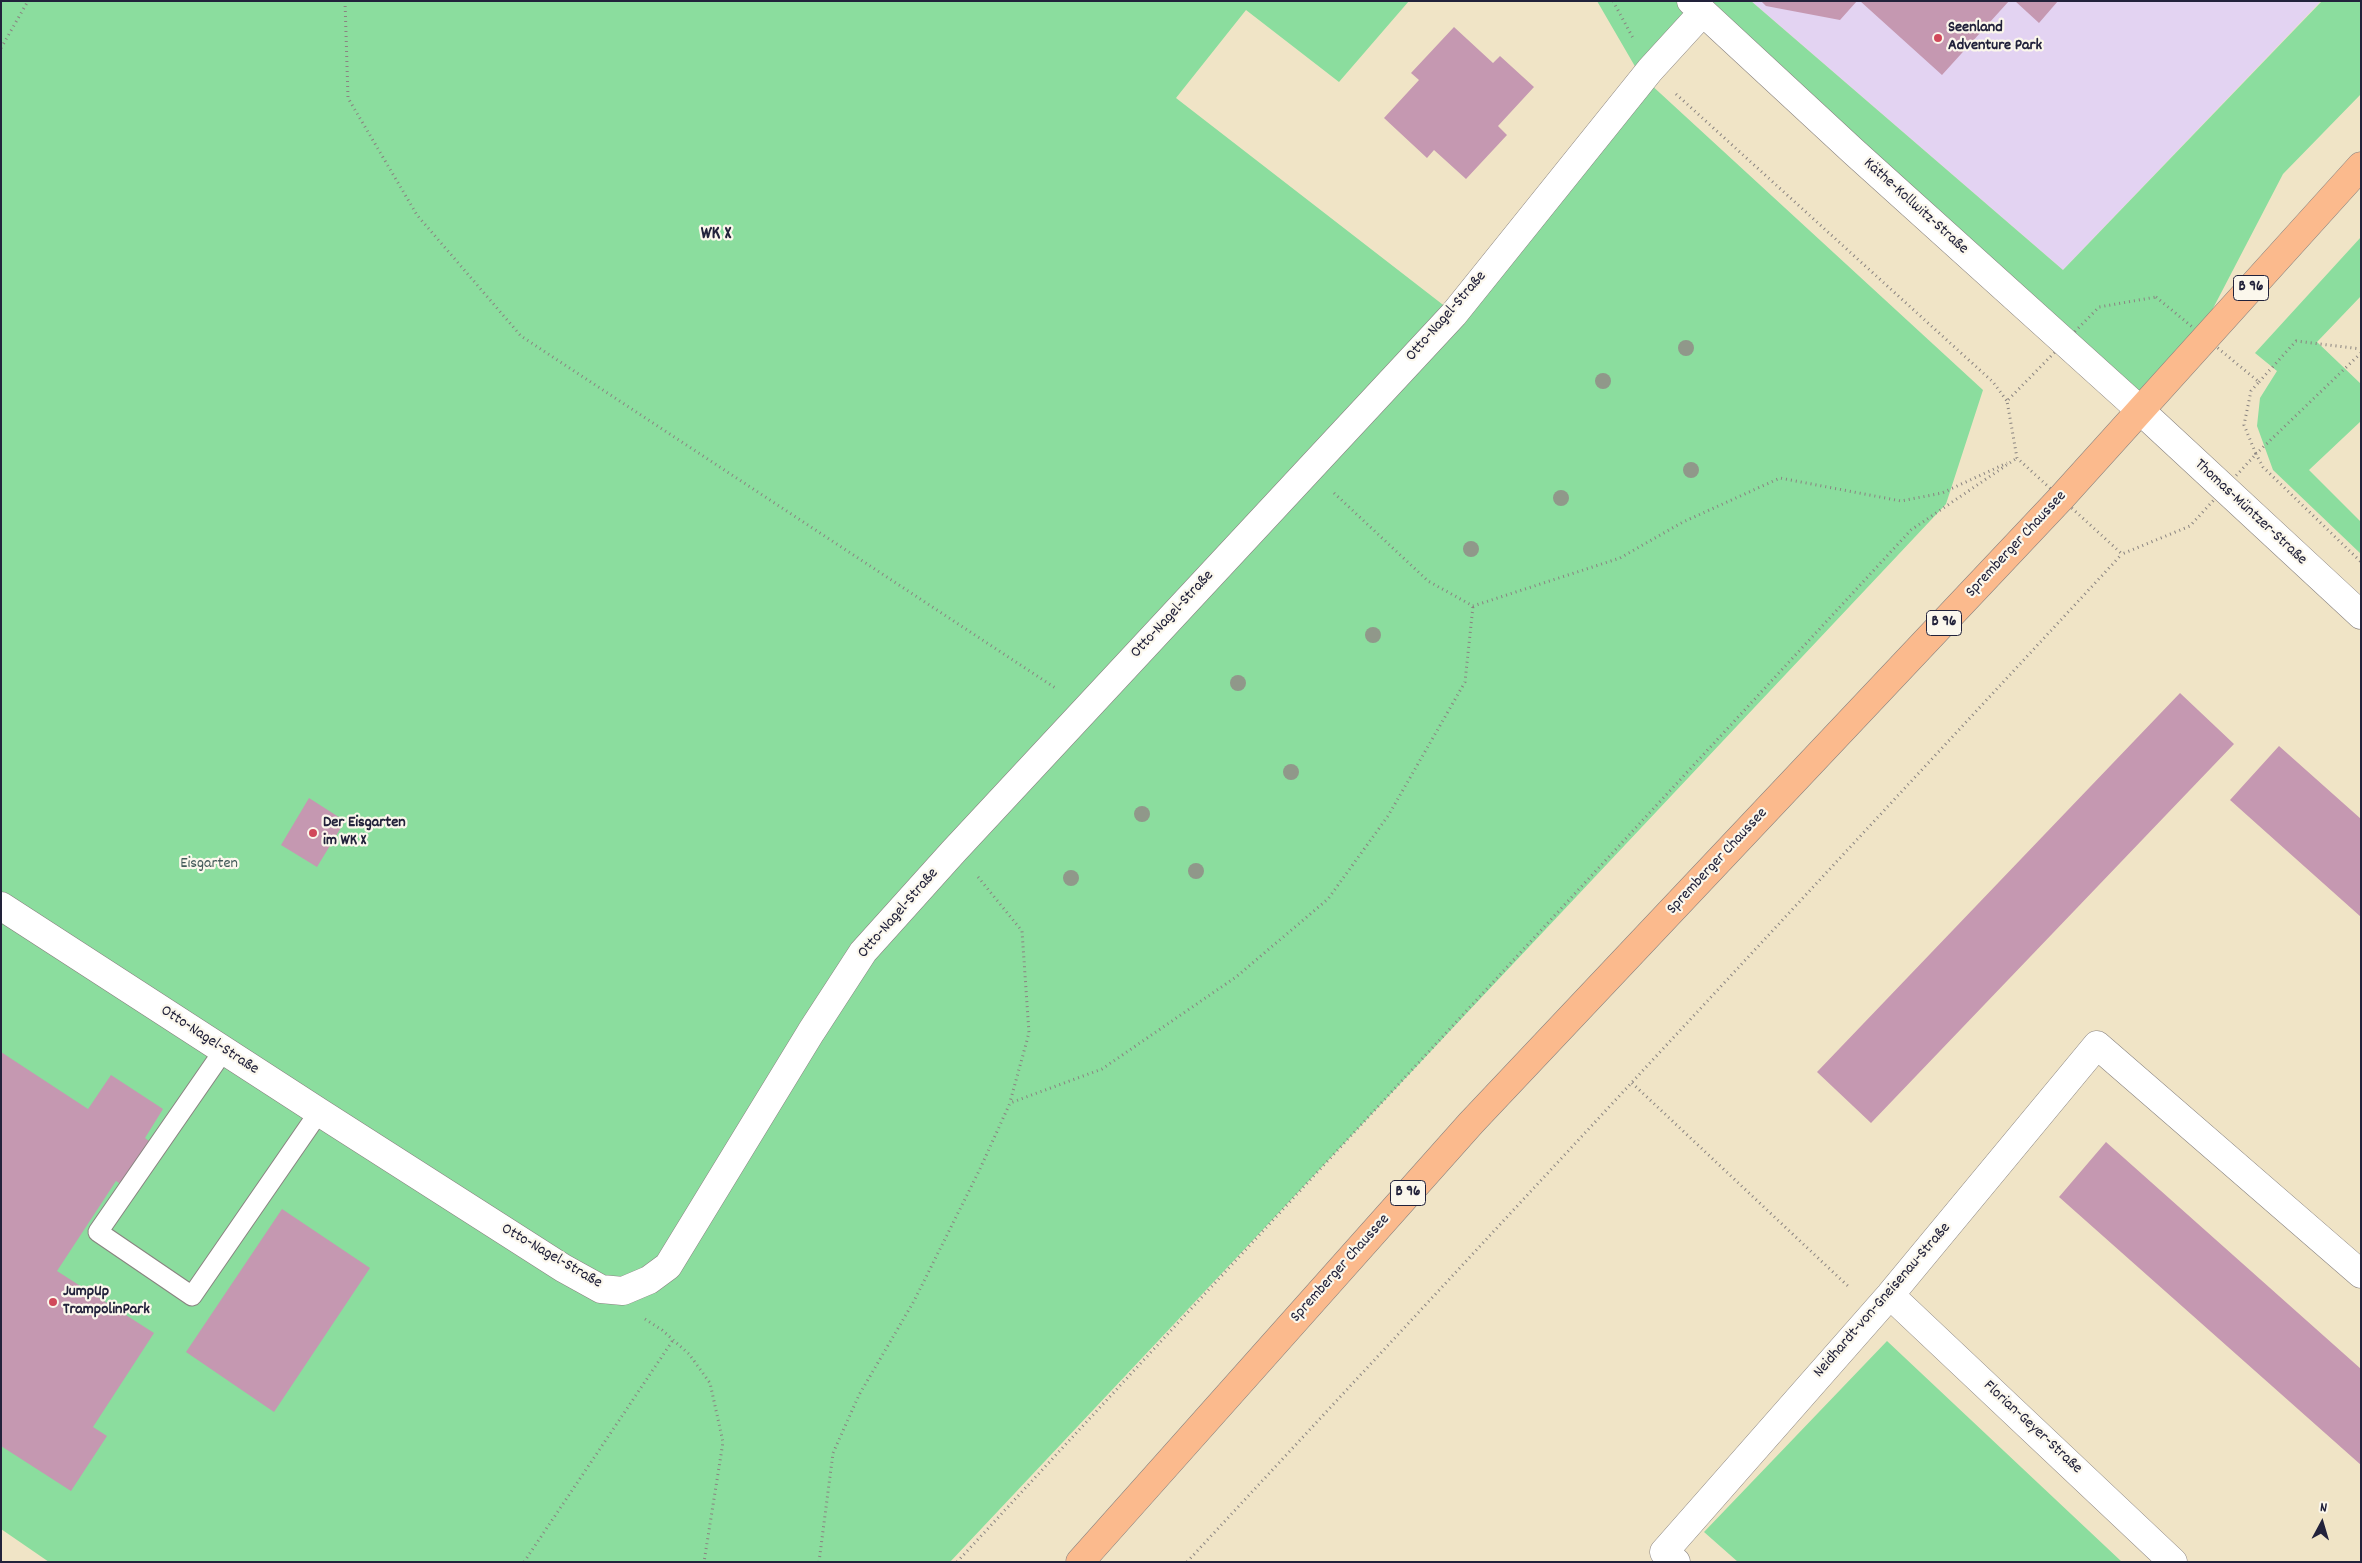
<!DOCTYPE html>
<html>
<head>
<meta charset="utf-8">
<style>
	body { margin:0 }
	#map { position:relative; width:2362px; height:1563px; overflow:hidden; background:#f0e4c6; font-family:Dekko,sans-serif }
	canvas { display:block }
	.frame { position:absolute; inset:0; border:2px solid #22223b; pointer-events:none }
	.north { position:absolute; left:2297px; top:1498px; width:50px; height:50px; -webkit-text-stroke:4px #fbf7ec; paint-order:stroke; rotate:6deg; font-size:14px; font-weight:700; line-height:20px; text-align:center; color:#22223b }
	.north::after { content:''; display:block; margin:auto; width:18px; height:22px; background:#22223b; clip-path:polygon(50% 0,100% 100%,50% 72%,0 100%) }
</style>
</head>
<body>
<div id="map">
<canvas width="2362" height="1563"></canvas>
<div class="frame"></div>
<div class="north">N</div>
</div>
<script>
const g = document.querySelector('canvas').getContext('2d');
g.lineJoin = 'round';
function paint(path, color) { g.fillStyle = color; g.fill(path, 'evenodd'); }
const shape = rows => new Path2D(rows.map(r => 'M' + r).join(''));
function trace(path, color, width, dash) { g.strokeStyle = color; g.lineWidth = width; g.lineCap = dash ? 'butt' : 'round'; g.setLineDash(dash || []); g.stroke(path); }
function label(font, color, halo, rows, align = 'center') {
  g.font = font + ' Dekko,sans-serif'; g.lineWidth = 4.5; g.setLineDash([]); g.textBaseline = 'middle'; g.strokeStyle = halo; g.fillStyle = color; for (const [text, x, y, turn = 0] of rows) {
    g.save(); g.translate(x, y); g.rotate((+turn || 0) * Math.PI / 180); g.textAlign = isNaN(turn) ? turn : align; if (halo) g.strokeText(text, 0, 0); g.fillText(text, 0, 0); g.restore();
  }
}
const built = shape([
	[1751,1,2321,1,2063,270]
]);
const green = shape([
	[1,1,1409,1,1339,82,1246,10,1176,98,1451,311,949,849,668,1266,601,1288,1,900],
	[1597,1,1687,1,1698,12,1640,75],
	[1698,1,1751,1,2063,270,2322,1,2361,1,2361,94,2283,174,2195,343,2139,403],
	[1648,82,1983,390,1946,504,950,1562,49,1562,1,1529,1,910,601,1291,650,1281,868,955],
	[2361,237,2361,296,2317,342,2361,384,2361,421,2309,470,2361,522,2361,554,2273,470,2257,426,2260,398,2277,371,2255,353],
	[1887,1341,2122,1562,1738,1562,1704,1532]
]);
const building = shape([
	[1761,1,1857,1,1840,20,1766,6],
	[1860,1,2009,1,1942,75],
	[2015,1,2058,1,2039,23],
	[1454,27,1493,63,1500,56,1534,87,1498,126,1507,135,1466,179,1434,150,1427,158,1384,118,1419,80,1411,73],
	[2180,693,2234,744,1871,1123,1817,1072],
	[2279,746,2361,819,2361,917,2230,800],
	[309,798,345,821,317,867,281,845],
	[1,1052,88,1109,111,1075,163,1109,145,1138,150,1142,122,1185,116,1181,57,1271,154,1333,93,1427,107,1436,71,1491,1,1446],
	[2106,1142,2361,1369,2361,1465,2059,1197],
	[282,1209,370,1268,274,1412,186,1352]
]);
const path = shape([
	[345,1,348,98,417,215,521,336,1057,689],
	[1613,1,1633,38],
	[1,48,28,1],
	[1676,94,1993,382,2007,401],
	[2156,297,2259,382,2251,391,2244,425,2256,454,2190,526,2122,554,2017,458,2007,401,2099,307,2156,297],
	[2361,353,2256,454,2263,467,2361,562],
	[2259,382,2296,341,2361,349],
	[1334,493,1428,581,1473,606,1620,558,1683,522,1780,478,1901,501,1942,493,2007,463],
	[978,877,1022,931,1029,1033,1010,1102],
	[1632,1083,1850,1288],
	[645,1319,662,1330,689,1354,710,1383,723,1442,704,1562],
	[524,1562,673,1340],
	[819,1562,833,1453,859,1395,914,1301,979,1171,1010,1103,1102,1069,1236,977,1328,899,1388,816,1465,682,1473,606],
	[957,1562,1911,530,2017,458],
	[1187,1562,2122,554]
]);
const service = shape([
	[224,1050,98,1232,192,1296,319,1112]
]);
const minor = shape([
	[1691,1,1854,152,2141,411],
	[1,906,319,1112,563,1268,601,1289,623,1291,649,1280,668,1266,811,1032,863,952,953,852,1454,314,1650,70,1703,12],
	[1890,1295,2173,1562],
	[1676,1562,1664,1552,1890,1295,2097,1045,2361,1274]
]);
const tertiary = shape([
	[2141,411,2361,615]
]);
const primary = shape([
	[1080,1562,1471,1123,2062,497,2361,166]
]);
const trees = [
	[1686,348],
	[1603,381],
	[1691,470],
	[1561,498],
	[1471,549],
	[1373,635],
	[1238,683],
	[1291,772],
	[1142,814],
	[1196,871],
	[1071,878]
];
const markers = [
	[1938,38,5,"#d1495b"],
	[313,833,5,"#d1495b"],
	[53,1302,5,"#d1495b"]
];
const shields = [
	[2251,288,35],
	[1944,623,35],
	[1408,1193,35]
];
const shieldNames = [
	["B 96",2251,288],
	["B 96",1944,623],
	["B 96",1408,1193]
];
const poiNames = [
	["Seenland",1948,29],
	["Adventure Park",1948,47],
	["Der Eisgarten",323,824],
	["im WK X",323,842],
	["JumpUp",63,1293],
	["TrampolinPark",63,1311]
];
const streetNames = [
	["Käthe-Kollwitz-Straße",1915,207,42],
	["Otto-Nagel-Straße",1447,317,-49],
	["Thomas-Müntzer-Straße",2250,513,43],
	["Spremberger Chaussee",2017,545,-47],
	["Otto-Nagel-Straße",1173,615,-47],
	["Spremberger Chaussee",1718,862,-47],
	["Otto-Nagel-Straße",899,914,-49],
	["Otto-Nagel-Straße",209,1041,33],
	["Otto-Nagel-Straße",551,1257,30],
	["Spremberger Chaussee",1341,1269,-48],
	["Neidhardt-von-Gneisenau-Straße",1883,1301,-49],
	["Florian-Geyer-Straße",2032,1428,43]
];
const parkNames = [
	["Eisgarten",209,865]
];
const quarterNames = [
	["WK X",716,235]
];
paint(built, '#e3d3f2');
paint(green, '#8bdd9e');
paint(building, '#c598b1');
trace(service, '#898380', 21);
trace(minor, '#898380', 29);
trace(tertiary, '#898380', 29);
trace(primary, '#898380', 29);
trace(path, '#898380', 3, [1, 4]);
trace(service, '#fff', 19);
trace(minor, '#fff', 28);
trace(tertiary, '#fff', 28);
trace(primary, '#fbba8d', 28);
g.fillStyle = '#90988a';
for (const [x, y] of trees) { g.beginPath(); g.arc(x, y, 8, 0, 2 * Math.PI); g.fill(); }
for (const [x, y, r, color] of markers) { const dot = new Path2D(); dot.arc(x, y, r, 0, 2 * Math.PI); g.fillStyle = color; g.fill(dot); trace(dot, '#fbf7ec', 2); }
for (const [x, y, w] of shields) { const box = new Path2D(); box.roundRect(x - w / 2, y - 12.5, w, 25, 4); g.fillStyle = '#fbf7ec'; g.fill(box); trace(box, '#22223b', 1); }
label('bold 15px', '#22223b', null, shieldNames);
label('bold 16px', '#22223b', '#fbf7ec', poiNames, 'left');
label('16px', '#22223b', '#fbf7ec', streetNames);
label('16px', '#425a59', '#fbf7ec', parkNames);
label('bold 19px', '#22223b', '#fbf7ec', quarterNames);
</script>
</body>
</html>
